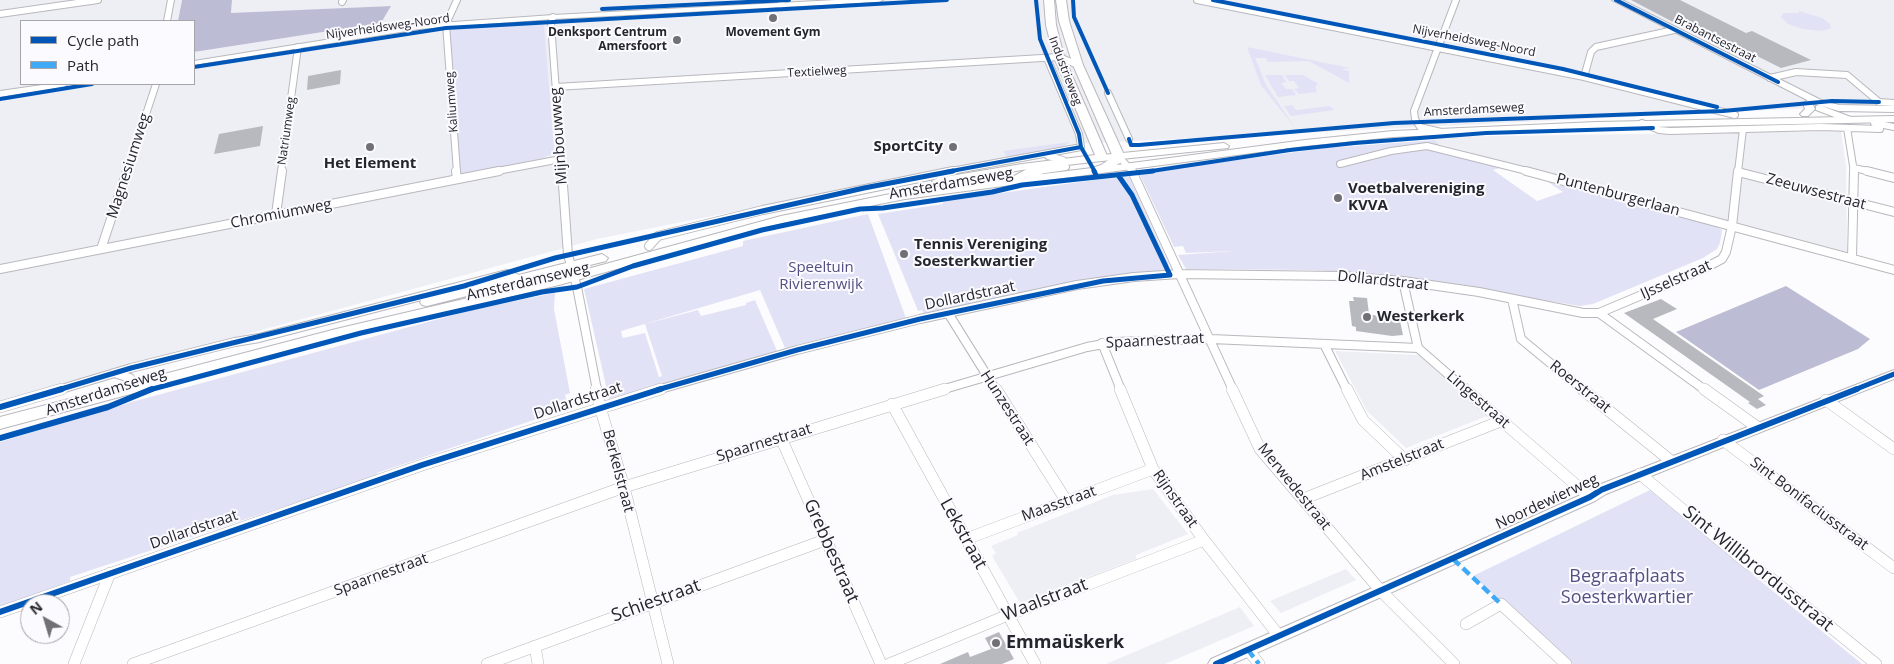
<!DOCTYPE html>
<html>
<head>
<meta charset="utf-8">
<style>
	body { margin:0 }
	#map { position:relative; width:1894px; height:664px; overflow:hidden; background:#fcfcfe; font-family:"Open Sans",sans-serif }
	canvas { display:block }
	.legend { position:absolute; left:20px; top:20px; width:175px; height:65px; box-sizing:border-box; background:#fbfbff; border:1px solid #a5a5ab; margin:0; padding:6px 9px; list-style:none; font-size:15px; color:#25252d }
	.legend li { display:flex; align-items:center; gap:10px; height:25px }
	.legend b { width:25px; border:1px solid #a5a5ab }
	.north { position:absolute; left:20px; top:594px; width:50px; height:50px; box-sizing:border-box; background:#fbfbff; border:1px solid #a5a5ab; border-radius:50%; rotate:321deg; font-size:14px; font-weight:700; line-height:20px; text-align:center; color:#25252d }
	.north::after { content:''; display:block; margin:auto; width:18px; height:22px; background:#707076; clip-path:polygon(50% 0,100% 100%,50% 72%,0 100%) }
</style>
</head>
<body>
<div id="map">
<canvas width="1894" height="664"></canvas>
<ul class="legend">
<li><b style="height:6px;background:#0057b8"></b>Cycle path</li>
<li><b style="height:6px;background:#3fa9f5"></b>Path</li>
</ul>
<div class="north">N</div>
</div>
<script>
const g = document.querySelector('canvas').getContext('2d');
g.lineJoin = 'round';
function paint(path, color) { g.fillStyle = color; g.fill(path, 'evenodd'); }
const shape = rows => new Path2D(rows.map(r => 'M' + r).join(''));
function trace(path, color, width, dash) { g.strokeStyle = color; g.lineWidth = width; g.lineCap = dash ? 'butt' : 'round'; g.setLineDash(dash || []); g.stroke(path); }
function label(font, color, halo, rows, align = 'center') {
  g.font = font + ' "Open Sans",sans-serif'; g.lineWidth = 4; g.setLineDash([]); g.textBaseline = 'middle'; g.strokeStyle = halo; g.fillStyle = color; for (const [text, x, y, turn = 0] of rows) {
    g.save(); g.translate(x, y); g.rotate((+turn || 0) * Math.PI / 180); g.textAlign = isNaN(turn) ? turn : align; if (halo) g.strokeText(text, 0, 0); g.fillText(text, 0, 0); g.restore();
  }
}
const built = shape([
	[0,0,182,0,178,21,21,21,21,84,194,84,194,52,381,23,391,6,231,14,232,0,1894,0,1894,104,1073,144,597,239,0,401],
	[1841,131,1846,166,1847,255,1435,143,1429,137],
	[1335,351,1418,355,1487,416,1406,448,1367,411],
	[1153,489,1188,534,1136,555,1136,559,1020,603,992,556,996,553,991,546,1018,535,1017,533,1113,495],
	[1346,569,1356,580,1281,613,1270,601],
	[1240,607,1254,626,1165,664,1106,664]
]);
const green = shape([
	[1799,11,1822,18,1830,24,1831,28,1822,31,1803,29,1788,24,1781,17,1784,13,1799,13],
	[537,22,544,25,554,149,553,153,543,158,466,174,460,173,448,30,456,27],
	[1247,47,1350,68,1341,69,1349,71,1349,83,1309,61,1268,62,1266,58,1255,58,1266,85,1296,129,1261,85],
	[1265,75,1282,75,1286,82,1281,83,1286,89,1292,89,1296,95,1278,97],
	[1285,75,1303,75,1317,83,1317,86,1315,86,1317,92,1299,94,1294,89,1299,88,1294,81,1289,81],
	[1292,105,1296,110,1330,106,1334,110,1291,116,1284,106],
	[1435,140,1441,147,1416,146,1390,149,1338,163,1344,165,1394,152,1425,148,1457,152,1503,167,1493,170,1537,201,1563,192,1548,182,1715,226,1722,230,1720,243,1717,249,1703,258,1593,304,1580,306,1381,274,1311,270,1186,269,1178,255,1233,251,1186,253,1183,246,1174,247,1140,175,1155,171,1326,148],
	[1070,142,1064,146,1007,157,1003,151],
	[1129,177,1169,265,1164,271,1102,277,1040,288,924,314,922,310,918,311,878,214,943,204,943,202,973,197,1101,179],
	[868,214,906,318,785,348,760,290,621,331,622,336,623,338,645,333,659,377,662,376,645,324,698,310,701,316,746,305,746,303,755,300,777,351,609,399,584,289,743,246,743,241],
	[554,293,555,293,554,309,570,393,565,395,569,408,377,473,377,475,371,478,70,577,70,581,0,607,0,442,128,403,472,310],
	[1650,490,1708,538,1862,664,1568,664,1473,576]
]);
const water = shape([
	[182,0,232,0,231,13,391,6,381,23,194,52,194,21,178,21],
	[1786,286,1870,339,1858,349,1759,390,1676,332]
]);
const building = shape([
	[1631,0,1680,0,1746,33,1752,31,1811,60,1781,68,1749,52,1736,55],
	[341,70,340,84,307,90,308,76],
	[263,126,260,146,214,154,219,134],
	[1353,297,1367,298,1369,314,1400,321,1403,335,1392,336,1356,331,1356,327,1352,326,1349,301,1354,301],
	[1661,299,1677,309,1653,319,1764,396,1758,399,1766,405,1757,409,1748,403,1750,402,1624,313],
	[999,632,1014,659,1002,664,940,664,968,652,970,657,991,649,985,638]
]);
const minorFar2 = shape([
	[1197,0,1584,77,1735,115],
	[342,2,343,0],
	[781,5,782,0],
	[0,14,98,0],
	[553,17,551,24,562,172],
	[167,21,171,0],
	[1584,77,1591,52,1596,47,1674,30],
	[1770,78,1796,72,1847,75,1879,102,1894,103],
	[556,87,1059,57,1078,65],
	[1108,93,1129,139],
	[1642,123,1659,130,1670,131,1821,127,1880,129],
	[1874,123,1894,127],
	[1847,128,1854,172],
	[1441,132,1420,127,1415,119,1414,111,1456,0],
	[1119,157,1133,172],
	[1340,164,1391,151,1427,146,1531,172],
	[1854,168,1872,172],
	[127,172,156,84],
	[281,172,298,47],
	[457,172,446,24,457,0],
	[492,172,561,159],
	[946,172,1081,147,1079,134,1047,58],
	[1031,172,1066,167,1063,160,1048,156],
	[1738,172,1740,172],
	[1738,172,1743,129]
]);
const minorFar1 = shape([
	[456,171,457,179],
	[562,171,568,255,577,287,597,390],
	[1132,171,1233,390],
	[1526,171,1894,270],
	[1867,171,1894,178],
	[1738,172,1894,212],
	[1015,180,1028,173,1039,171],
	[276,214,282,171],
	[649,246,658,236,763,210,953,171],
	[101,249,127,171],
	[1852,258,1854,171],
	[0,269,499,171],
	[1403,281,1418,348,1466,390],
	[1512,299,1521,339,1583,390],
	[948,313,996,390],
	[1599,313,1701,270,1722,259,1726,252,1732,226,1738,171],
	[1102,343,1121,390],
	[1324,344,1347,390],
	[114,373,130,378],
	[58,390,131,368,235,342,259,338,507,274,518,279],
	[657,390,797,350,920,319,1077,285,1134,277,1179,274,1342,276,1403,281,1479,292,1583,313,1599,313,1705,390],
	[941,390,1087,347,1115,342,1211,339,1418,348]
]);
const minor = shape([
	[596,389,600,407,624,487,668,664],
	[996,389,1067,502],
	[1120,389,1153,469,1204,540,1279,636],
	[1232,389,1260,449,1381,591,1454,664],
	[1347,389,1363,420,1405,460],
	[1465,389,1590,497],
	[1582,389,1671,461],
	[1704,389,1757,427],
	[1826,400,1894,449],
	[892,404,1035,664],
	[0,407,62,389],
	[781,438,881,664],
	[1723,440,1894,568],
	[1640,474,1747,563,1769,577,1876,664],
	[1303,499,1501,421],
	[966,539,1153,469],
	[0,612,422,465,661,389],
	[1466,624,1501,604,1566,664],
	[535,646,538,664],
	[1248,650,1259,664],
	[74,664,110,573],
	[133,664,624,487,945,389],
	[487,664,825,540],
	[889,664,1008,615,1204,540]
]);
const tertiary = shape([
	[836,0,883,0,879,2,553,19,419,29,194,65,194,61,425,24,553,15,836,0],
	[1612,0,1622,0,1821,100,1839,105,1894,106,1894,112,1839,111,1815,104,1612,0],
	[49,84,68,84,64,87,0,97,0,91,49,84],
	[1819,105,1851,117,1852,119,1848,122,1845,121,1816,110,1816,106,1819,105],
	[1894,370,1894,379,1606,494,1595,501,1232,664,1208,664,1211,659,1450,554,1585,493,1596,486,1894,370]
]);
const secondary = shape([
	[1808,100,1811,101,1815,109,1808,116,1802,116,1800,114,1805,109,1803,103,1808,100],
	[1894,116,1894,122,1597,128,1393,137,1305,146,1094,174,1089,171,1094,168,1305,140,1393,131,1597,122,1894,116],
	[1224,143,1229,146,1228,148,1102,161,1097,158,1102,155,1224,143]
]);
const primary = shape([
	[1044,0,1054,0,1056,25,1064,57,1108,158,1102,161,1022,170,938,184,934,183,932,181,938,178,1022,164,1095,155,1054,57,1046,25,1044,0],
	[1056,0,1066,0,1069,21,1083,65,1125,157,1120,163,1109,169,1094,174,905,199,783,223,559,285,336,339,0,429,0,417,336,329,558,277,781,216,905,191,1092,168,1101,165,1113,157,1073,65,1059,21,1056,0],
	[602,254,608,258,606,261,427,306,422,305,420,302,422,299,427,298,602,254]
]);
const quiet = shape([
	[1453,559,1501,604],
	[1248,650,1259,664]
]);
const cyclewayFar2 = shape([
	[1036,0,1040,39,1079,134,1081,147,1095,172],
	[1073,0,1074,17,1108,93],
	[1213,0,1563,69,1717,107],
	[1616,0,1778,82],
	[602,9,789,0],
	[194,67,446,28,947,0],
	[0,99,92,84],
	[1129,139,1131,145,1139,145,1394,123,1723,111,1832,101,1879,102],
	[946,172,1081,147],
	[1145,172,1290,150,1355,143,1486,133,1653,128]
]);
const cyclewayFar1 = shape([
	[1094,171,1097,177],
	[58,390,131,368,464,286,555,258,864,188,953,171],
	[149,390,361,333,542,292,577,287,633,266,762,230,860,209,883,208,992,192,1022,185,1153,171],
	[657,390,797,350,920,319,1103,281,1170,275,1132,195,1118,175],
	[1854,390,1894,374]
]);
const cycleway = shape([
	[0,407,62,389],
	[0,438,108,407,152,389],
	[0,612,422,465,661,389],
	[1216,664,1590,497,1601,490,1857,389]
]);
const markers = [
	[773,18,5,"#707076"],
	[677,40,5,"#707076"],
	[370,147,5,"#707076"],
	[953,147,5,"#707076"],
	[1338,198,5,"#707076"],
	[904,254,5,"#707076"],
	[1367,317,5,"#707076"],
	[996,643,5,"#707076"]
];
const farStreetnames = [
	["Nijverheidsweg-Noord",388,27,-8],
	["Brabantsestraat",1715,39,27],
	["Nijverheidsweg-Noord",1474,41,11],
	["Industrieweg",1065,71,69],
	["Textielweg",817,72,-3],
	["Kaliumweg",452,102,-94],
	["Amsterdamseweg",1474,110,-3],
	["Natriumweg",287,131,-82]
];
const farPoinames = [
	["Denksport Centrum",667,33],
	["Amersfoort",667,47],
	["Movement Gym",773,33,"center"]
];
const streetNames = [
	["Mijnbouwweg",559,136,-94],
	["Magnesiumweg",129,166,-72],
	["Amsterdamseweg",951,184,-10],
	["Zeeuwsestraat",1816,192,15],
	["Puntenburgerlaan",1618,195,15],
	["Chromiumweg",281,214,-11],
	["IJsselstraat",1676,280,-24],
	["Dollardstraat",1383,281,6],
	["Amsterdamseweg",528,282,-13],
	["Dollardstraat",970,296,-12],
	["Spaarnestraat",1155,341,-3],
	["Roerstraat",1580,387,39],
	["Amsterdamseweg",106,392,-18],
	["Lingestraat",1478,400,41],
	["Dollardstraat",578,401,-18],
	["Hunzestraat",1007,408,57],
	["Spaarnestraat",764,443,-17],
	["Amstelstraat",1402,460,-22],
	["Berkelstraat",618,471,75],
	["Merwedestraat",1294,487,51],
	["Rijnstraat",1175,499,55],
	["Noordewierweg",1547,502,-25],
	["Maasstraat",1059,504,-20],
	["Sint Bonifaciusstraat",1809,504,37],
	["Dollardstraat",194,530,-19],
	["Spaarnestraat",381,575,-20]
];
const poiNames = [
	["SportCity",943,147,"right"],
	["Het Element",370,164,"center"],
	["Voetbalvereniging",1348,189],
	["KVVA",1348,206],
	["Tennis Vereniging",914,245],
	["Soesterkwartier",914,262],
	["Westerkerk",1377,317]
];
const parkNames = [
	["Speeltuin",821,268],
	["Rivierenwijk",821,285]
];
const nearStreetnames = [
	["Lekstraat",963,534,61],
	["Grebbestraat",831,551,66],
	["Sint Willibrordusstraat",1758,569,39],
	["Waalstraat",1045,600,-21],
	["Schiestraat",656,601,-20]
];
const nearParknames = [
	["Begraafplaats",1627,577],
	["Soesterkwartier",1627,598]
];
const nearPoinames = [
	["Emmaüskerk",1006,643]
];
paint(built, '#eeeef5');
paint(green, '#e2e2f6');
paint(water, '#bdbcd5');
paint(building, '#b8b8bf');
trace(minorFar2, '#b8b8bd', 8);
trace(minorFar1, '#b8b8bd', 10);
trace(minor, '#b8b8bd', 12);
trace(tertiary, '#b8b8bd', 2);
trace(secondary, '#b8b8bd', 2);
trace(primary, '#b8b8bd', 2);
trace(minorFar2, '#fff', 6);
trace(minorFar1, '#fff', 8);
trace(minor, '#fff', 11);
paint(tertiary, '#fff');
paint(secondary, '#fff');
paint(primary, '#fff');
trace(quiet, '#3fa9f5', 4.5, [9, 4.5]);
trace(cyclewayFar2, '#0057b8', 4);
trace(cyclewayFar1, '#0057b8', 5);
trace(cycleway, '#0057b8', 6);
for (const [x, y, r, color] of markers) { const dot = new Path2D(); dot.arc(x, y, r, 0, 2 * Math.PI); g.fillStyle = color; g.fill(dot); trace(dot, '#fbfbff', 2); }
label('12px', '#25252d', '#fbfbff', farStreetnames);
label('bold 12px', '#25252d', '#fbfbff', farPoinames, 'right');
label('15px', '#25252d', '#fbfbff', streetNames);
label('bold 15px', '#25252d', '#fbfbff', poiNames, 'left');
label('15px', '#534f81', '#fbfbff', parkNames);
label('18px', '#25252d', '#fbfbff', nearStreetnames);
label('18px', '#534f81', '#fbfbff', nearParknames);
label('bold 18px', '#25252d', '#fbfbff', nearPoinames, 'left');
</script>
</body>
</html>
